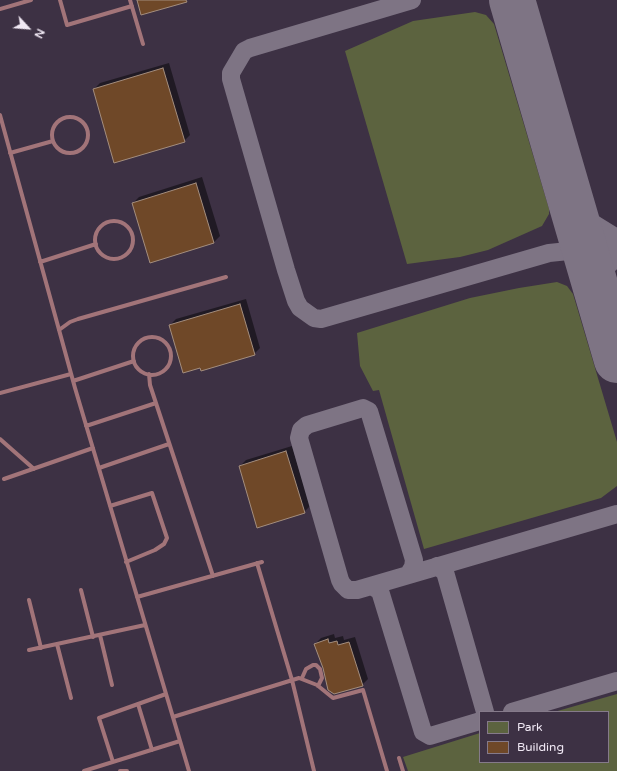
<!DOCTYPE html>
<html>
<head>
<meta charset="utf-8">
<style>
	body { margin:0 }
	#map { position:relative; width:617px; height:771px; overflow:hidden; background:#3d3144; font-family:"Varela Round",sans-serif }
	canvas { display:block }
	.legend { position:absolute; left:479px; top:711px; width:130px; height:52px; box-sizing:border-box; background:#3d3144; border:1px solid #857a8a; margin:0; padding:5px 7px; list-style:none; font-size:12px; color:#f0e8f4 }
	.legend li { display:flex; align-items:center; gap:8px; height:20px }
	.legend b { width:20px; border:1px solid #857a8a }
	.north { position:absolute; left:8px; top:8px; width:40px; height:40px; -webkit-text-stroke:3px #3d3144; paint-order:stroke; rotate:116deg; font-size:11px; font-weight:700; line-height:16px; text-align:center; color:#f0e8f4 }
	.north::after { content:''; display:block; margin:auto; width:14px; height:18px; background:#f0e8f4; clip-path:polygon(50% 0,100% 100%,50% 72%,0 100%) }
</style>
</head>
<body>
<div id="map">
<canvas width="617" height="771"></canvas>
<ul class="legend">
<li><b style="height:11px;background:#5c633f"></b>Park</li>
<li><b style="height:11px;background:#6f4828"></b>Building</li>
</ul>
<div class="north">N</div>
</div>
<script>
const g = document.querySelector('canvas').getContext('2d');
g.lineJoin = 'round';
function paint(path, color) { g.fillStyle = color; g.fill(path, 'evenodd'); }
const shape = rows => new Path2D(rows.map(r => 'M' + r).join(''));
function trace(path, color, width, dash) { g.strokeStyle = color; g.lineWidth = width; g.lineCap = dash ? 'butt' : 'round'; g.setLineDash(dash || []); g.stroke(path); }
const green = shape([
	[475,12,486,15,494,24,549,209,549,214,542,226,488,250,460,257,407,264,345,51,413,21],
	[557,282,567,286,573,294,617,442,617,486,601,498,424,549,379,390,373,391,360,366,357,333,470,298,519,288],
	[617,694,617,771,408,771,403,757,480,733,480,762,608,762,608,712,554,712]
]);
const shadow = shape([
	[169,63,190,135,184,141,94,89,100,83],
	[202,177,220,236,214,242,151,261,133,203,139,197],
	[246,299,260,348,254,354,170,325,176,319],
	[292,446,310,506,304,512,240,466,246,460],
	[334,634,335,638,343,636,344,640,355,637,368,679,362,685,324,668,315,644,321,638]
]);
const taxiway = shape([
	[412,0,250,48,244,51,231,73,231,79,286,270,296,301,300,308,314,318,321,319,549,253,598,248,617,249],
	[571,204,586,219,617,238],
	[596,287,604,269,617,257],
	[437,566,445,572,485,712],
	[408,575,413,567,414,560,369,411,363,408,307,425,301,430,299,438,340,580,342,584,348,590,357,590,617,514],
	[372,586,380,591,423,732,430,736,480,721],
	[512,712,617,681]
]);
const runway = shape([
	[512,0,617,360]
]);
const building = shape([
	[137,0,186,0,187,2,141,15,137,0],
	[163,68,185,142,114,163,93,89,163,68],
	[196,183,214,243,150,263,132,203,196,183],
	[240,304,255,355,201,371,200,368,183,373,169,325,240,304],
	[286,451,305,513,257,528,239,466,286,451],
	[328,639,329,643,337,641,338,645,349,642,363,686,334,694,328,690,323,668,314,644,328,639]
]);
const service = shape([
	[60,0,67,25,132,6],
	[130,0,143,44],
	[0,9,31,0],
	[0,115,75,388,189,771],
	'52 135a18 18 0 1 1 36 0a18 18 0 1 1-36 0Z',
	[10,153,53,141],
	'95 240a19 19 0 1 1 38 0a19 19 0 1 1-38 0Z',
	[40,262,96,244],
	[59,330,70,322,78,319,226,277],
	'133 356a19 19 0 1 1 38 0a19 19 0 1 1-38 0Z',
	[149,374,150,385,213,576],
	[73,381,134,361],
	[0,393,71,374],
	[86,426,156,403],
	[0,439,34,469],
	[99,468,169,444],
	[4,479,93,448],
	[110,506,152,493,167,538,164,544,155,550,126,562],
	[257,563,292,680,314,771],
	[81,590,93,637],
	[137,597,262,562],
	[29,600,41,648],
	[100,635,112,685],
	[57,644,71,698],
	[29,650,145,625],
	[302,678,306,669,313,665,316,665,320,669,322,678,318,686],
	[138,704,152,750],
	[173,717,299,678,317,685,333,698,363,690,387,771],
	[399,758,403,771],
	[113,762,99,718,166,694],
	[84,771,180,741],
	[120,771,127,771]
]);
paint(green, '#5c633f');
paint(shadow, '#0007');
trace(taxiway, '#7e7484', 18);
trace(runway, '#7e7484', 46);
paint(building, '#6f4828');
trace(building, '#a48e7e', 1);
trace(service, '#a27479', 4);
</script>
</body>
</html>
